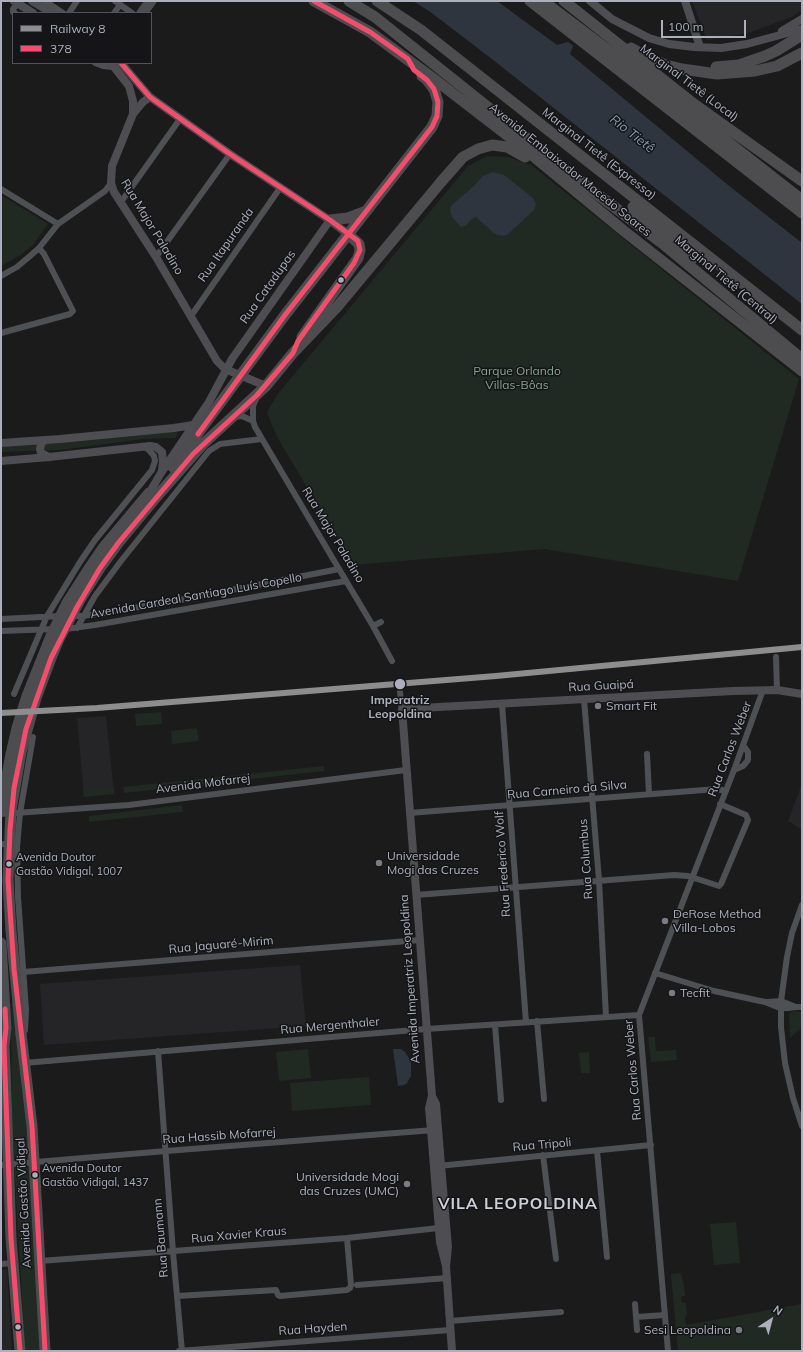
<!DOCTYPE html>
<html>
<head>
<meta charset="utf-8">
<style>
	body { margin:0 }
	#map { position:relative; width:803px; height:1352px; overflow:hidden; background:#1b1b1b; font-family:Mulish,sans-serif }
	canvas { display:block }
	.frame { position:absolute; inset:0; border:2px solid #adb0bc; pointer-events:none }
	.legend { position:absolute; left:12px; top:12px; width:140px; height:52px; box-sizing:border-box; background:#151518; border:1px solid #52535a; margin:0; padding:5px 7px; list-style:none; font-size:12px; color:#adb0bc }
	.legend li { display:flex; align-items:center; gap:8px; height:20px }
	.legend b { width:20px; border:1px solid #52535a }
	.north { position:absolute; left:751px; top:1300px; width:40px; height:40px; -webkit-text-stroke:3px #151518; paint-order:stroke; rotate:36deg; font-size:11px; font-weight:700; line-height:16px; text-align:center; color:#adb0bc }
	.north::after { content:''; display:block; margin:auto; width:14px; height:18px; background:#adb0bc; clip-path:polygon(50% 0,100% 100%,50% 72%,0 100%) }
	.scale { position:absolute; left:661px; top:20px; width:85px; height:18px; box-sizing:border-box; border:2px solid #adb0bc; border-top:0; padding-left:5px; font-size:12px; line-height:14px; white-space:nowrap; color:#adb0bc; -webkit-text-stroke:3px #151518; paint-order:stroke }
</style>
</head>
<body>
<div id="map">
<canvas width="803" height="1352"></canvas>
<div class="frame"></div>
<ul class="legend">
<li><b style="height:5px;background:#8d8d8d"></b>Railway 8</li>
<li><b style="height:5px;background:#f44d6c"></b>378</li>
</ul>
<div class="north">N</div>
<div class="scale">100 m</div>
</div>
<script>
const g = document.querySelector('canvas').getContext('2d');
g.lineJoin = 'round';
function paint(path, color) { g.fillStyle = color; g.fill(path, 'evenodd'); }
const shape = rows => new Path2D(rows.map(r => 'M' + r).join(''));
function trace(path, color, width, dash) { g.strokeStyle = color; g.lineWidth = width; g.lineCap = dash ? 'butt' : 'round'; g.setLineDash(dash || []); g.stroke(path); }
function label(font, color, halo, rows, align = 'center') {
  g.font = font + ' Mulish,sans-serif'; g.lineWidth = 3; g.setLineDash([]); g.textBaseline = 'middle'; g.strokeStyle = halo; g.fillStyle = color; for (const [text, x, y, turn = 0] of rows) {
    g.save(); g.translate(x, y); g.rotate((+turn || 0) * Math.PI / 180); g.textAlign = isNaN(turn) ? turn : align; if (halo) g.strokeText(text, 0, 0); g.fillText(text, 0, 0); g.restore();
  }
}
const built = shape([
	[692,1,802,1,802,10,792,17,748,33,707,40],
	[106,716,114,794,84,797,77,718],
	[802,784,802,830,788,821],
	[300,965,306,1026,44,1045,40,984],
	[7,1269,12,1351,1,1351,1,1270]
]);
const green = shape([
	[487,156,508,157,531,165,799,379,738,581,545,549,353,565,276,435,267,412,277,395,468,166],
	[1,195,48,224,32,246,19,256,1,266],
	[178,431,176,438,144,439,59,450,1,452,1,446],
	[161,712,162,724,136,726,135,714],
	[197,728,199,741,172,744,171,731],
	[324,766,324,771,124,793,123,787],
	[114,787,114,794,84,797,83,790],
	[182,805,183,812,89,822,89,816],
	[11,1003,13,1003,22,1070,31,1174,41,1351,25,1351,12,1125],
	[794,1011,802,1012,802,1023,800,1029,790,1038,789,1015,790,1013],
	[648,1037,655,1037,656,1051,676,1050,677,1060,651,1062],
	[308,1049,311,1078,279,1081,276,1052],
	[589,1052,590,1073,581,1073,579,1053],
	[369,1077,371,1105,292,1111,290,1083],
	[736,1222,740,1263,714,1265,710,1224],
	[681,1273,684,1285,685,1296,681,1297,682,1303,686,1303,687,1314,685,1318,686,1325,802,1304,802,1351,678,1351,671,1274]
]);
const water = shape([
	[413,1,497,1,557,45,568,42,571,44,573,46,570,54,728,185,802,243,802,304,488,56,429,11],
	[493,172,504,175,533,198,536,204,534,210,507,235,502,236,495,234,476,217,473,218,465,226,461,227,452,217,450,211,451,206,474,186,483,176],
	[393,1049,401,1049,405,1052,411,1062,411,1076,407,1083,404,1085,398,1086]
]);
const street = shape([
	[45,1,63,13],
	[115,1,132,13],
	[15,13,13,12,13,9,20,1],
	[69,13,77,1],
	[114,13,120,5],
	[95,63,103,66,113,67],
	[1,189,58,224],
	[121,202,180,119],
	[156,257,230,154],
	[1,276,17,267,30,256,39,248,58,224,105,191,111,183],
	[191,316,280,188],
	[1,333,70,314,73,311,44,254,39,248],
	[256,399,253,406,253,421,255,427,339,569,373,626,392,661],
	[234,417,242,416,253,421],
	[70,616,83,616,110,612,180,600,339,569],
	[1,619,61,616],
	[373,626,381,622],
	[77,628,95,596,121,561,209,451,220,444,262,439],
	[65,629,95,625,346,581],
	[1,631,55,629],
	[776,657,777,690],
	[400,692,402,709],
	[14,694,47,616,80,562,95,540,152,470,155,461,154,456,149,450,143,446],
	[584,699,599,880,606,1017],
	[502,704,526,1022],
	[647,754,649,794],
	[734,770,743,766,748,760,748,752,743,745],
	[409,813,717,789,726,791],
	[1,814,129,805,406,770],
	[1,844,12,845],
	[416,895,674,875,688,876,719,886,721,884,748,820,746,815,720,804],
	[802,905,792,933,787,957,781,1001,781,1027,785,1063,793,1098,802,1126],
	[23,972,420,940],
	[655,973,714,991,765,1002,780,1008,788,1008,796,1007],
	[767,1002,781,1001,796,1007,802,1007],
	[537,1021,544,1099],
	[495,1025,501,1100],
	[25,1030,26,1010,18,897,17,847,20,813,33,737],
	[158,1051,173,1252,182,1351],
	[24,1063,426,1029,639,1015],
	[597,1151,607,1257],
	[543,1155,556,1259],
	[1,1165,166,1151,434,1130],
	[438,1166,651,1145],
	[40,1261,347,1238,439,1228],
	[1,1264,14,1263],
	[357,1285,447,1278],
	[177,1296,276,1290,278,1295,280,1296,347,1290,350,1288,351,1285,347,1238],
	[635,1304,637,1330],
	[636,1317,665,1315],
	[450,1321,561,1312],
	[179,1351,450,1330],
	[668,1351,639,1015,734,770,763,690]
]);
const secondary = shape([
	[32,1,52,13],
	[590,1,612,19,649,38,669,44,694,47,721,48,747,44,802,29],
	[685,1,700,47],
	[782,31,802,19],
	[109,63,114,67,129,86,133,101,133,114,112,166,111,183,114,192,156,257,217,361,225,369,266,386],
	[121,63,150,97,230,154,328,219,348,234],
	[133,114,143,102,150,97],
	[47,440,43,441,41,445,40,449,41,453,49,457],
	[1,443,60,439,174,428,193,425],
	[1,461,49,457,150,446,156,447,162,452,163,462,162,470],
	[151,490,161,473,209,402,232,359,330,220],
	[432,1096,436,1104,441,1165,448,1247,446,1266,452,1351],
	[446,1266,440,1242,431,1130,429,1108,432,1096,402,709,733,691,777,690,802,694]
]);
const highway = shape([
	[314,1,370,32,438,82,521,146,624,231,802,371],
	[349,1,375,17,593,191,662,243,802,359],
	[377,1,421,30,802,330],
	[530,1,802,213],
	[543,1,673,99,802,200],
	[564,1,694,104,802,181],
	[142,13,151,1],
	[631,48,649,58,666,65,682,69,717,74,755,71,777,66,802,53],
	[716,67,739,65,765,56,776,51,802,35],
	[633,207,692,259],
	[330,220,348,218,364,212],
	[302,337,358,258,360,250,359,244,348,234],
	[173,467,285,315,432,127,437,116,438,102,434,89,427,80,422,76],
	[158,495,202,445,266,386,293,353,337,307,441,182,463,157,478,149,492,145,507,147,525,157],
	[1,943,6,1028,4,1046,5,1069,11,1238,20,1351],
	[21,1034,32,1126,45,1351]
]);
const secondaryBridge = shape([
	[14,1,33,13]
]);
const highwayBridge = shape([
	[1,809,11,754,17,728,27,696,51,636,67,603,90,567,103,548,149,493],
	[21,1034,11,931,8,880,11,810,21,752,36,698,51,658,59,639,81,598,100,568,119,542,158,495]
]);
const bus1 = shape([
	[198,434,285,315,432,127,437,116,438,102,434,89,427,80,414,70,408,59,370,32,314,1],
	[5,1009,6,1028,4,1046,11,1238,20,1351],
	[45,1351,32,1126,14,969,8,880,10,830,14,788,26,729,51,658,77,607,100,568,119,542,193,454,257,395,293,353,298,341,354,263,360,250,358,241,330,220,230,154,150,97,121,63]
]);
const rail1 = shape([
	[1,713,97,708,496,676,802,647]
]);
const markers = [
	[341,280,3.5,"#adb0bc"],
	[400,684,6,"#adb0bc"],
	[598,706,4,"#7a7c84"],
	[379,863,4,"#7a7c84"],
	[9,864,3.5,"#adb0bc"],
	[665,921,4,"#7a7c84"],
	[672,993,4,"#7a7c84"],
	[35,1175,3.5,"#adb0bc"],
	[407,1184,4,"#7a7c84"],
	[18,1327,3.5,"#adb0bc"],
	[739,1330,4,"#7a7c84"]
];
const busNames = [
	["Avenida Doutor",16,858],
	["Gastão Vidigal, 1007",16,872],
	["Avenida Doutor",42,1169],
	["Gastão Vidigal, 1437",42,1183]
];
const streetNames = [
	["Marginal Tietê (Local)",689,83,37],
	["Marginal Tietê (Expressa)",599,154,38],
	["Avenida Embaixador Macedo Soares",570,170,39],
	["Rua Major Paladino",152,227,59],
	["Rua Itapuranda",226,245,-55],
	["Marginal Tietê (Central)",726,280,40],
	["Rua Catadupas",268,287,-55],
	["Rua Major Paladino",333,535,59],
	["Avenida Cardeal Santiago Luís Copello",196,596,-10],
	["Rua Guaipá",601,686,-3],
	["Rua Carlos Weber",730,749,-69],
	["Avenida Mofarrej",203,784,-7],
	["Rua Carneiro da Silva",567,790,-5],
	["Rua Columbus",586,859,-94],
	["Rua Frederico Wolf",503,864,-94],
	["Rua Jaguaré-Mirim",221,945,-5],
	["Avenida Imperatriz Leopoldina",410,979,-94],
	["Rua Mergenthaler",330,1026,-5],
	["Rua Carlos Weber",633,1070,-95],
	["Rua Hassib Mofarrej",219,1136,-4],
	["Rua Tripoli",542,1145,-5],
	["Avenida Gastão Vidigal",24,1203,-93],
	["Rua Xavier Kraus",239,1235,-5],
	["Rua Baumann",161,1238,-95],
	["Rua Hayden",313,1329,-4]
];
const parkNames = [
	["Parque Orlando",517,371],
	["Villas-Bôas",517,385]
];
const stopNames = [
	["Imperatriz",400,700],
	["Leopoldina",400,714]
];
const poiNames = [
	["Smart Fit",606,706],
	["Universidade",387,856],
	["Mogi das Cruzes",387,870],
	["DeRose Method",673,914],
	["Villa-Lobos",673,928],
	["Tecfit",680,993],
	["Universidade Mogi",399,1177,"right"],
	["das Cruzes (UMC)",399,1191,"right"],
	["Sesi Leopoldina",731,1330,"right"]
];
const waterNames = [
	["Rio Tietê",632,134,38]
];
const districtNames = [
	["VILA LEOPOLDINA",518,1204]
];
paint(built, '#252527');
paint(green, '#212923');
paint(water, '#2e353e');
trace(street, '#4f5054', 6);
trace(secondary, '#4e4e52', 8);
trace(highway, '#4d4d50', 11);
trace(secondaryBridge, '#4e4e52', 8);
trace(highwayBridge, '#4d4d50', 11);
trace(bus1, '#f44d6c', 5);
trace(rail1, '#8d8d8d', 6);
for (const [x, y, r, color] of markers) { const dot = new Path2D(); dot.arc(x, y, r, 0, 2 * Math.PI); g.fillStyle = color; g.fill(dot); trace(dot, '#151518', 1.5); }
label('11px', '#adb0bc', '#151518', busNames, 'left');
label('12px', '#adb0bc', '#151518', streetNames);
label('12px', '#85a68a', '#151518', parkNames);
label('bold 12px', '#adb0bc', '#151518', stopNames);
label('12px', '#adb0bc', '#151518', poiNames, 'left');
label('italic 13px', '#859ab5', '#151518', waterNames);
g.letterSpacing = '1px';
label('bold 16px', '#ced0d8', '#151518', districtNames);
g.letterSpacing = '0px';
</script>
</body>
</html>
